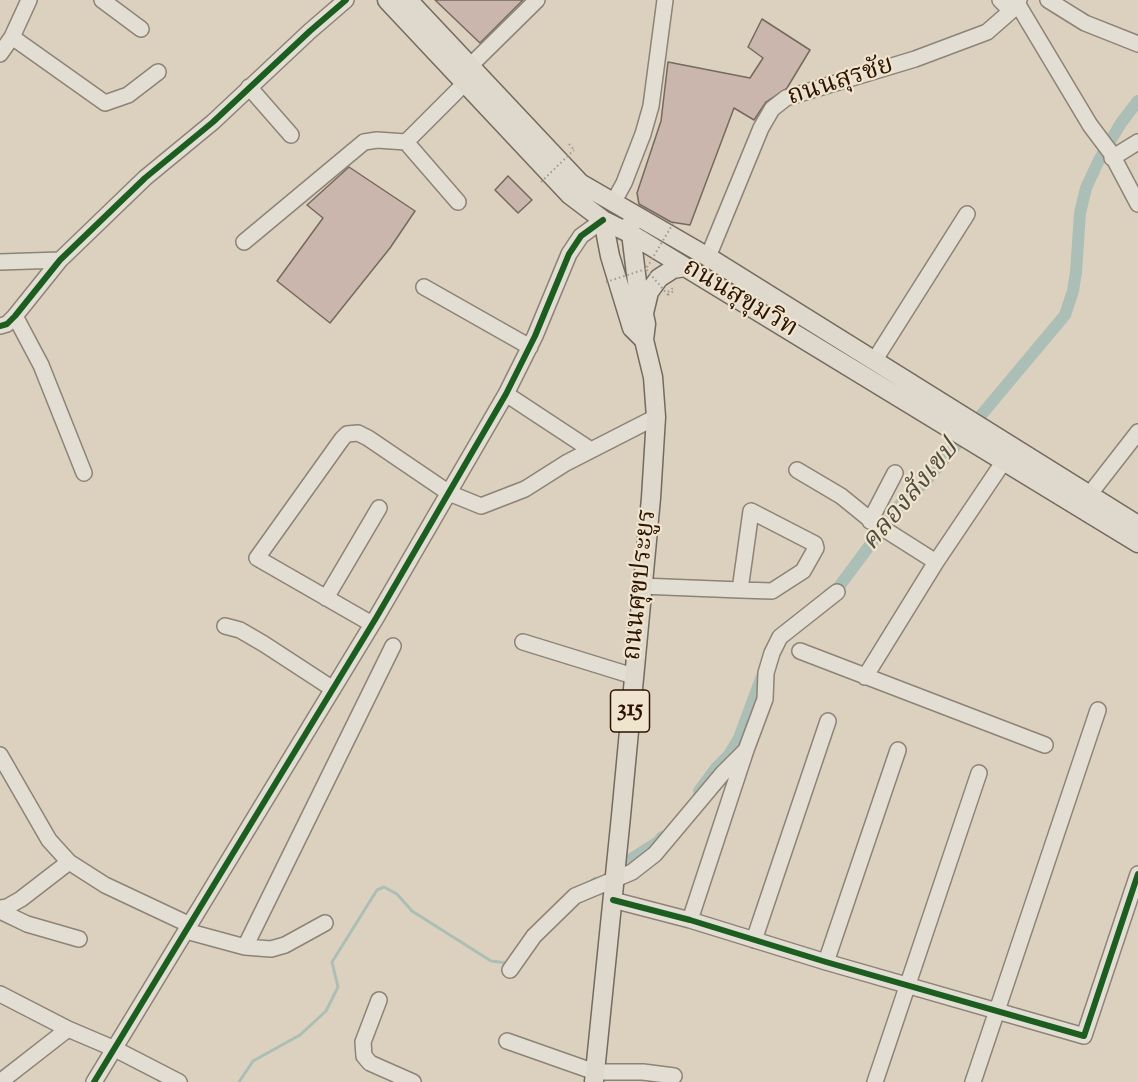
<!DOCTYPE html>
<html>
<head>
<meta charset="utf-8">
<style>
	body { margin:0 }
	canvas { display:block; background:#dbd1be }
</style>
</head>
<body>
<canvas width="1138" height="1082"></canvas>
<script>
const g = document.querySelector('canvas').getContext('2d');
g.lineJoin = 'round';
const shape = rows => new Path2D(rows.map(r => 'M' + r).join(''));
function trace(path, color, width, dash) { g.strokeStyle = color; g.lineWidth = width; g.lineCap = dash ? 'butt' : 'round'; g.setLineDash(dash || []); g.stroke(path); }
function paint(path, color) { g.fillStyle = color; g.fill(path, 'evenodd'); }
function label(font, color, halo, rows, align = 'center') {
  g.font = font + ' "Sorts Mill Goudy","Noto Serif Thai",serif'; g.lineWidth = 4.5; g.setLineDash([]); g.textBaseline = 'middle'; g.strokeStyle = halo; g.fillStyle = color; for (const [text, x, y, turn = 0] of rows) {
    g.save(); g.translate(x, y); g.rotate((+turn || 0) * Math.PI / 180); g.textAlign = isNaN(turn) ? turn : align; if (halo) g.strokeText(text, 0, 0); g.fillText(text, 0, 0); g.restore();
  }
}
const stream = shape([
	[587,884,595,878],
	[239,1082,253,1061,300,1035,326,1011,338,987,332,962,377,890,384,887,397,894,412,911,491,961,507,963,509,961]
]);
const canal = shape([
	[829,594,838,588,902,502,926,481,1065,315,1073,291,1076,272,1080,213,1086,188,1099,160,1121,123,1138,101],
	[699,791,716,768,729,755,739,738,762,676],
	[631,859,658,842,662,837]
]);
const building = shape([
	[435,0,523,0,480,43,435,0],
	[762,19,810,50,787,88,766,102,754,120,734,108,690,225,671,222,639,204,637,193,661,121,668,62,750,78,763,58,748,47,762,19],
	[349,167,415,211,390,248,330,323,277,281,323,218,307,205,349,167],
	[508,176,532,200,518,213,495,190,508,176]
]);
const path = shape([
	[569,144,574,150],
	[668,292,673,288,675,290],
	[668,295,675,290]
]);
const minor = shape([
	[102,0,141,29],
	[1000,0,1011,11],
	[1048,0,1085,23,1138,44],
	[1017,3,1090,125,1111,153,1138,204],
	[12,37,105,103,128,95,158,72],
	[0,54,12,37,29,0],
	[470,66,537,0],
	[249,87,291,135],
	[406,142,458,202],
	[1112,158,1138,142],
	[613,203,624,183,643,134,651,106,665,0],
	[244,242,364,142,377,140,406,142,465,83],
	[708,257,761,128,772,109,786,98,915,59,987,32,1011,11,1019,0],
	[0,262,60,260],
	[424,287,530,347],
	[15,316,41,365,84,473],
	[0,326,7,324,15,316,60,260,145,178,213,122,310,31,346,0],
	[874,361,967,214],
	[506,394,591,450],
	[797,470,841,496,873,522,936,562],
	[1089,495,1138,432],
	[870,521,895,473],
	[641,586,740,590,772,591,803,571,816,548,815,544,751,511,740,590],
	[326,598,379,508],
	[372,624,257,558,342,439,347,434,358,433,368,438,449,493,481,506,525,489,566,463,656,417],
	[225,626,240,630,264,644,333,689],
	[523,642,633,676],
	[800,651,1045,745],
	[865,677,936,562,1004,461],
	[0,755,49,840,69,862,105,885,190,925],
	[613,900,690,920,826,962,1084,1036,1138,874],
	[0,908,7,907,21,899,69,862],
	[0,911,27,924,79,939],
	[690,920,746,750,765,699,766,673,772,653,780,637,837,592],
	[186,931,245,947,271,949,285,945,325,923],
	[754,940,828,721],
	[245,947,393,646],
	[826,962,898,750],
	[510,970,534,936,575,896,632,872,655,854,723,773,744,752],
	[0,994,68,1029,115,1049,179,1082],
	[379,1000,363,1042,364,1056,370,1063,413,1082],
	[507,1041,595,1072,643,1072,674,1076],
	[0,1082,68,1029],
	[94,1082,376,618,506,394,535,336,569,254,581,236,603,220],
	[875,1082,979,773],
	[973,1082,1098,710]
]);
const major = shape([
	[387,0,570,195,603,220,631,234,1138,543],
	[408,0,580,183,708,257,1138,525],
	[603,220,610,256,632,328,644,340],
	[644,313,649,292,659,278,673,269,685,267],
	[594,1082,621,816,651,498,656,417,653,377,644,340,646,324,637,282,630,225]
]);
const pathBridge = shape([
	[541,182,574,150],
	[606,282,646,269],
	[668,295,646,269,674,222]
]);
const cycleway = shape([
	[0,326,7,324,15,316,60,260,145,178,213,122,310,31,346,0],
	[613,900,690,920,826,962,1084,1036,1138,874],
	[94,1082,376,618,506,394,535,336,569,254,581,236,603,220]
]);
const shields = [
	[630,711,39]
];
const shieldNames = [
	["315",630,711]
];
const streetNames = [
	["ถนนสุรชัย",841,83,-18],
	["ถนนสุขุมวิท",739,300,31],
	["ถนนศุขประยูร",642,585,-84]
];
const waterNames = [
	["คลองสังเขป",912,497,-50]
];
trace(stream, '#acbfb7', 3);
trace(canal, '#acbfb7', 12);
paint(building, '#cab6ac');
trace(building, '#746a5e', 1.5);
trace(minor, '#8d8376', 18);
trace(major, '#746a5e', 21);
trace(path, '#a0998f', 2, [1.5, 3]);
trace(minor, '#e3ded4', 15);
trace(major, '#ded8cd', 18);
trace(pathBridge, '#a0998f', 2, [1.5, 3]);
trace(cycleway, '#1b5e20', 6);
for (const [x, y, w] of shields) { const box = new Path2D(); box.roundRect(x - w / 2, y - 21, w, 42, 4.5); g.fillStyle = '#efe4cd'; g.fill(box); trace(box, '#2d1201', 1.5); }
label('bold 24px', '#2d1201', null, shieldNames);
label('26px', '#2d1201', '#efe4cd', streetNames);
label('italic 27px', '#524c40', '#efe4cd', waterNames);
</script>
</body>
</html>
